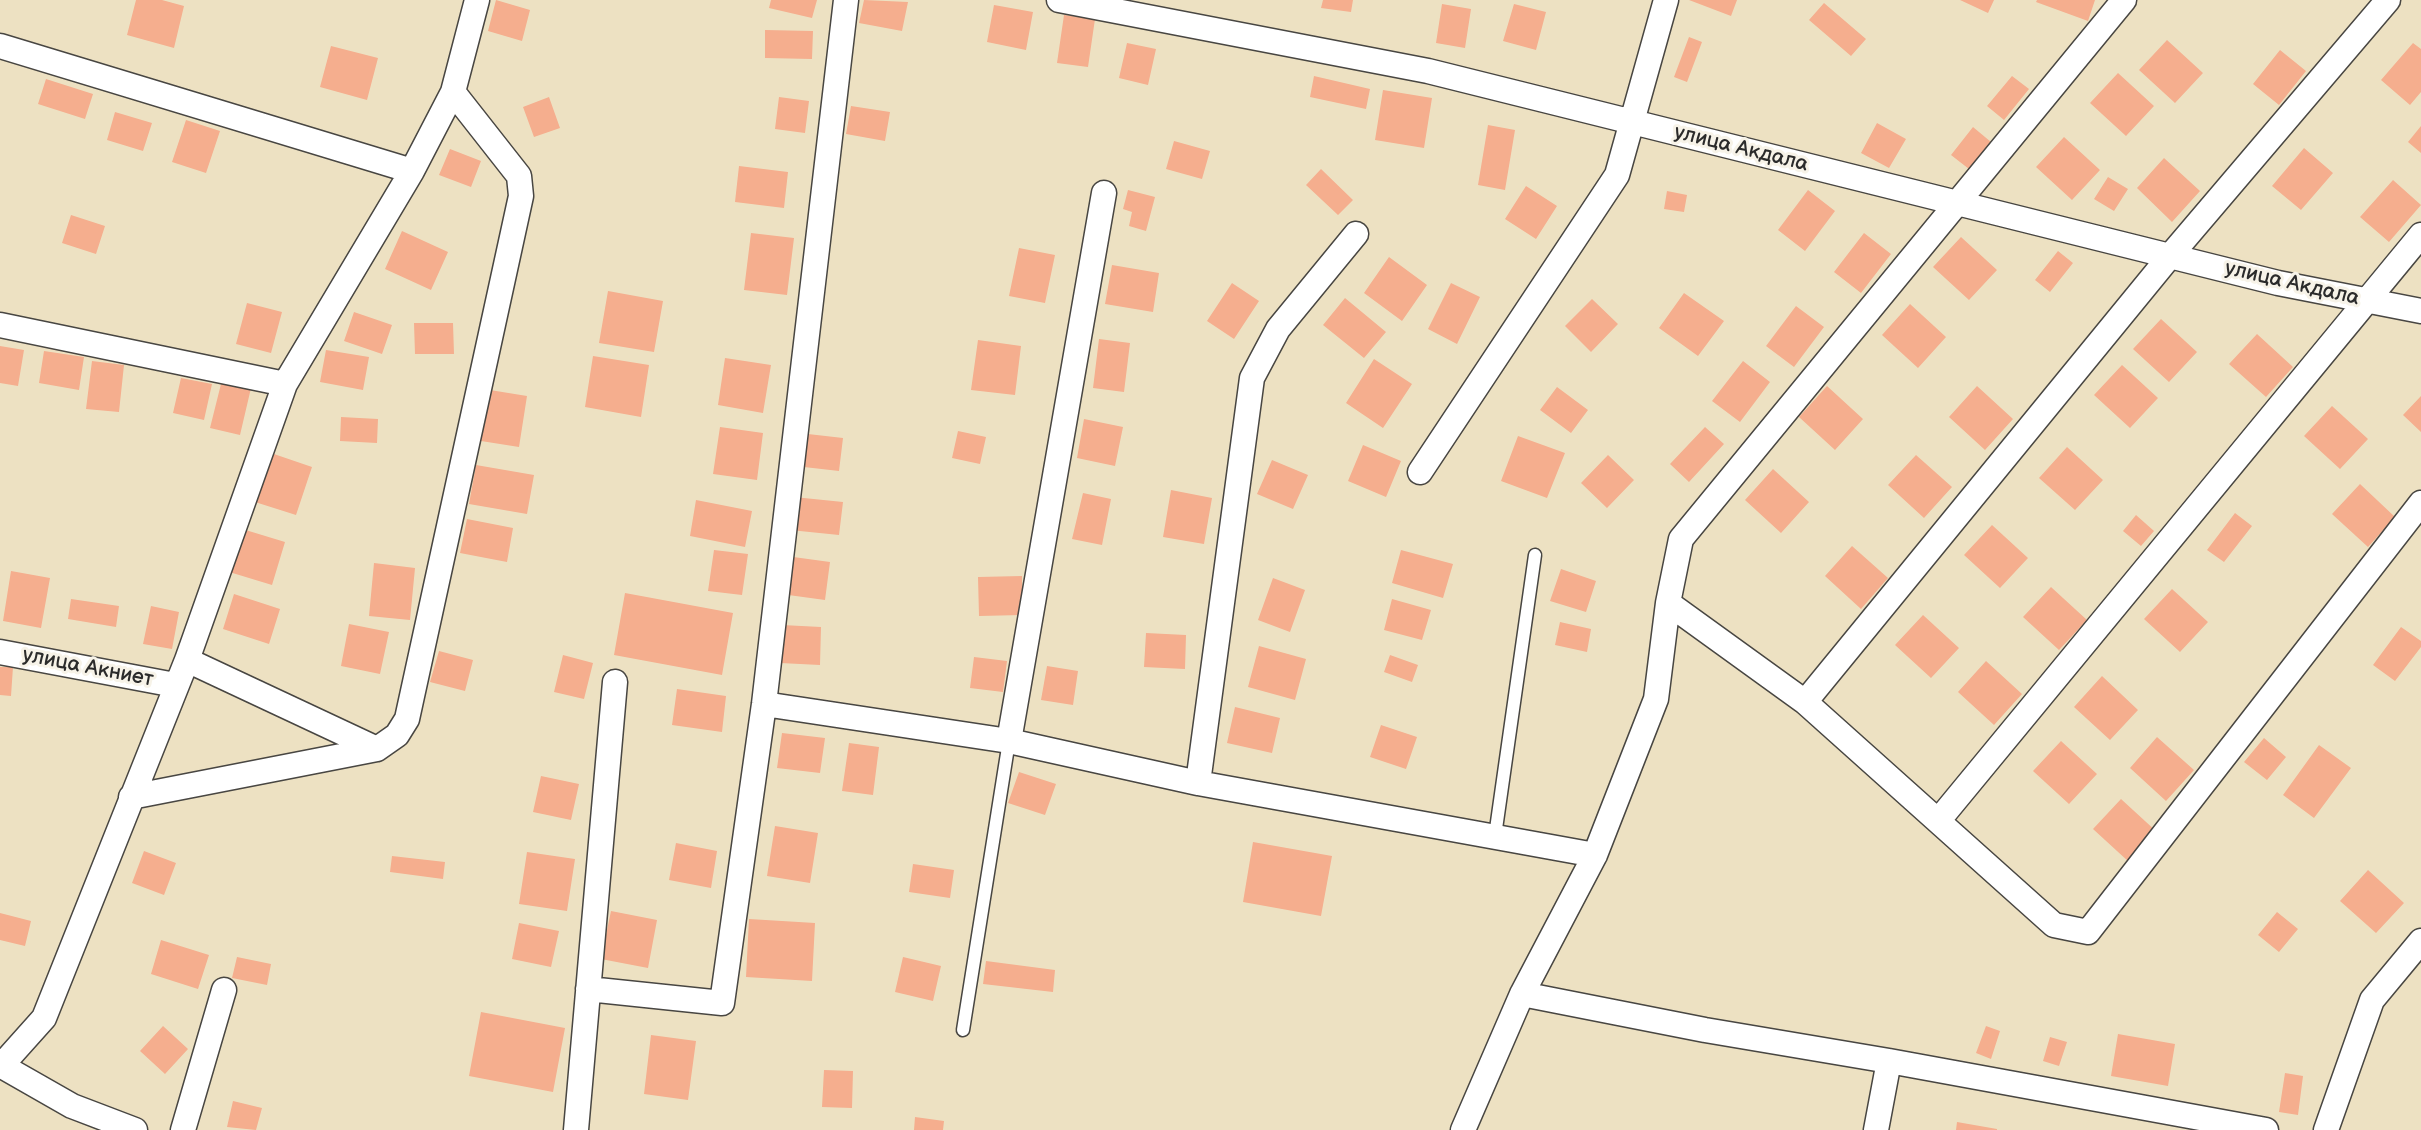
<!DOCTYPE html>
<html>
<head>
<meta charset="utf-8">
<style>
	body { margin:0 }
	canvas { display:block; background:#ede1c2 }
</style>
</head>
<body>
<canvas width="2421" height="1130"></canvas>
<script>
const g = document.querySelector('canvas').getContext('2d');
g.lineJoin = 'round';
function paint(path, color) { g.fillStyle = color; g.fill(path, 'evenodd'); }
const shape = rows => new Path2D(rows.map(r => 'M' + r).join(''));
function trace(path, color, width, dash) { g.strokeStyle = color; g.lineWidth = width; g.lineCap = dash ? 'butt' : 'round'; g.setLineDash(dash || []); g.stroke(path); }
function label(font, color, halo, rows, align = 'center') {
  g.font = font + ' "Balsamiq Sans",sans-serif'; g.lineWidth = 6; g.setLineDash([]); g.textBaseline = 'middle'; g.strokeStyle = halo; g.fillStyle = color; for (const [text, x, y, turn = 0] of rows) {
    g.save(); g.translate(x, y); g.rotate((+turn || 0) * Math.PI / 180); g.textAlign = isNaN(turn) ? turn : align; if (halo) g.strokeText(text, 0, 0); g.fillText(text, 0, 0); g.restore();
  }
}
const building = shape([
	[136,0,162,0,184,6,174,48,127,35],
	[496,0,530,10,522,41,488,31],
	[771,0,817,0,812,18,769,8],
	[864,0,908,2,902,31,859,23],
	[1323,0,1353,0,1351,12,1321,8],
	[1689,0,1737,0,1731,16],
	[1960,0,1994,0,1988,13],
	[2037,0,2095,0,2088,21,2036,2],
	[1824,3,1866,39,1851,56,1809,20],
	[1442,4,1471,9,1465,48,1436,43],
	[1514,4,1546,12,1536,50,1503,41],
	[994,5,1033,12,1026,50,987,42],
	[1064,15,1095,19,1088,67,1057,63],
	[765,30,813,31,812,59,765,58],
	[1689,37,1702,42,1687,82,1674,77],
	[2167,40,2203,73,2175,103,2139,70],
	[1127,43,1156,49,1148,85,1119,78],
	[2413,43,2421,49,2421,92,2410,105,2381,80],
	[331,46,378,58,367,100,320,87],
	[2280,50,2306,71,2279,105,2253,84],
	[2118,73,2154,106,2126,136,2090,103],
	[1314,76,1370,89,1366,109,1310,97],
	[2012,76,2029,89,2004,120,1987,106],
	[46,79,93,94,85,119,38,104],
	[1383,90,1432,98,1424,148,1375,140],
	[549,97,560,128,534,137,523,107],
	[779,97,809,101,805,133,775,129],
	[851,106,890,112,885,141,846,134],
	[115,112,152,123,143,151,107,140],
	[186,120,220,131,206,173,172,162],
	[1877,123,1906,139,1889,168,1861,153],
	[1488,125,1515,130,1505,190,1478,185],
	[2421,126,2421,153,2408,142],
	[1973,127,1991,142,1969,169,1951,155],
	[2064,137,2100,170,2072,200,2036,167],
	[1174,141,1210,151,1202,179,1166,169],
	[2304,148,2333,173,2301,210,2272,186],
	[450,149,481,161,471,187,439,175],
	[2164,158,2200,191,2172,222,2137,188],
	[739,166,788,172,784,208,735,202],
	[1321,169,1353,200,1338,215,1306,185],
	[2108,177,2128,189,2114,211,2094,199],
	[2393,180,2421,205,2389,242,2360,217],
	[1526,186,1557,206,1536,239,1505,219],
	[1128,190,1155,197,1146,231,1129,226,1132,212,1123,209],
	[1808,190,1835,211,1805,251,1778,230],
	[1667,191,1687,195,1684,212,1664,209],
	[71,215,105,226,96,254,62,243],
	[402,231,448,252,431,290,385,269],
	[751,233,794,238,787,295,744,290],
	[1864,233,1891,254,1861,293,1834,272],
	[1961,237,1997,270,1969,300,1933,267],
	[1019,248,1055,255,1045,303,1009,296],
	[2058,251,2073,263,2050,292,2035,280],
	[1389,257,1427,285,1402,321,1364,293],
	[1112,265,1159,273,1153,312,1105,304],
	[1232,283,1259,301,1234,339,1207,321],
	[1451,283,1480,297,1457,344,1428,329],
	[608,291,663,301,654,352,599,343],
	[1684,293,1724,321,1698,356,1659,328],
	[1345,298,1386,332,1364,358,1323,325],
	[1592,299,1618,324,1591,352,1565,326],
	[247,303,282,312,271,353,236,344],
	[1910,304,1946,337,1918,368,1882,335],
	[1796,306,1824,327,1794,367,1766,346],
	[354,312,392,325,382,354,344,341],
	[2161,319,2197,352,2169,382,2133,349],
	[414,323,453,323,454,354,415,354],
	[2257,334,2293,367,2266,397,2229,364],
	[1099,339,1130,343,1124,392,1093,388],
	[978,340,1021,346,1015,395,971,390],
	[0,346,24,350,18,386,0,383],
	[326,350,369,357,363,390,320,382],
	[44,351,84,357,79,390,39,383],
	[593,356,649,365,641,417,585,407],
	[725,358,771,365,763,413,718,405],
	[1374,359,1412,384,1383,428,1346,403],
	[92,361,124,365,119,412,86,409],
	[1743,361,1770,382,1740,422,1712,401],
	[2122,365,2158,398,2130,428,2094,395],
	[181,378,212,384,204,420,173,413],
	[222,380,251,388,240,435,210,428],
	[1827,386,1863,419,1835,450,1799,417],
	[1977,386,2013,419,1985,450,1949,417],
	[1557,387,1588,410,1571,433,1540,410],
	[490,390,527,396,519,447,481,441],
	[2421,396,2421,432,2403,415],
	[2332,406,2368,439,2340,469,2304,436],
	[341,417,378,419,377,443,340,441],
	[1084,419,1123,427,1115,466,1077,458],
	[720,427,763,433,757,480,713,474],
	[1705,427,1724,444,1689,482,1670,464],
	[958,431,986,437,980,464,952,458],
	[808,434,843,438,839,471,804,467],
	[1518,436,1565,453,1547,498,1501,481],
	[1363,445,1401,461,1386,497,1348,481],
	[2067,447,2103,480,2075,510,2039,478],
	[271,453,312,467,296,515,255,502],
	[1608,455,1634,480,1607,508,1581,483],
	[1916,455,1952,487,1924,518,1888,485],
	[1272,460,1308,475,1293,509,1257,494],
	[476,465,534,475,527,514,469,504],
	[1773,469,1809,502,1781,533,1745,500],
	[2360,484,2395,517,2368,547,2332,514],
	[1171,490,1212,498,1204,544,1163,537],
	[1083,493,1111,499,1102,545,1072,539],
	[794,497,843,502,839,535,790,530],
	[696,500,752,511,745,547,690,536],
	[2235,513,2252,526,2224,562,2207,550],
	[2136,515,2154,531,2141,546,2123,531],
	[467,519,513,528,507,562,460,553],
	[1992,525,2028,558,2000,588,1964,555],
	[239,528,285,542,272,585,226,571],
	[1852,546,1888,578,1861,609,1825,576],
	[714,550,748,554,742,595,708,591],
	[1401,550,1453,564,1443,598,1392,583],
	[786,556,830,562,825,600,781,594],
	[374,563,415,568,410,620,369,616],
	[1561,569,1596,581,1586,612,1550,601],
	[11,571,50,578,41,628,3,621],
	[1022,576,1022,615,979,616,978,577],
	[1273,578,1305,590,1290,632,1258,620],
	[2051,587,2087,620,2059,650,2023,617],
	[2172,589,2208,622,2180,652,2144,619],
	[625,593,733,613,722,675,614,655],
	[234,594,280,609,269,644,223,629],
	[71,599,119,606,116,627,68,619],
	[1392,599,1431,610,1422,640,1384,630],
	[151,606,179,612,172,649,143,644],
	[1923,615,1959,648,1931,678,1895,645],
	[1560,622,1591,629,1587,652,1555,645],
	[349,624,389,632,380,674,341,666],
	[782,625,821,627,820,665,780,663],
	[2401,627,2421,641,2421,647,2395,681,2373,665],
	[1146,633,1186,635,1185,669,1144,667],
	[1259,646,1306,659,1295,700,1248,687],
	[439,651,473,660,465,691,430,682],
	[563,655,593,663,584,699,554,692],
	[1390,655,1418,665,1412,682,1384,672],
	[974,657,1007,661,1003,692,970,688],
	[1986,661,2022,694,1994,725,1958,692],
	[1047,666,1078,671,1073,705,1041,700],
	[0,667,13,667,11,696,0,695],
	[2102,676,2138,710,2110,740,2074,707],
	[677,689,726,696,722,732,672,725],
	[1235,707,1280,718,1272,753,1227,743],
	[1381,725,1417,737,1406,769,1370,757],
	[782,733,825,738,820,773,777,768],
	[2157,737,2194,770,2166,801,2130,768],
	[2264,738,2286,757,2267,780,2244,762],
	[2061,741,2097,774,2069,804,2033,771],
	[849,743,879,747,873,795,842,791],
	[2319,745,2351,768,2314,818,2283,795],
	[1019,772,1056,784,1045,815,1008,803],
	[541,776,579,784,571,820,533,812],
	[2121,799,2157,832,2129,862,2093,829],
	[775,826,818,833,810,883,767,876],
	[1253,842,1332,856,1321,916,1243,902],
	[676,843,717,851,711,888,669,880],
	[144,851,176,863,164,895,132,883],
	[527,852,575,859,567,911,519,904],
	[392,856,445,862,443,879,390,872],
	[913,864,954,870,950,898,909,892],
	[2368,870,2404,903,2376,933,2340,901],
	[611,911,657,920,648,968,601,959],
	[2277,912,2298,929,2279,952,2258,935],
	[0,913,31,921,25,946,0,940],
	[749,919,815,923,812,981,746,977],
	[519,923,559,931,551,967,512,959],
	[161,940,209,955,198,989,151,974],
	[237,957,271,964,267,985,232,978],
	[903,957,941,966,933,1001,895,992],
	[986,961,1055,970,1053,992,983,984],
	[481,1012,565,1028,553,1092,469,1076],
	[163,1026,188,1049,165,1074,140,1051],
	[1986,1026,2000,1031,1991,1059,1976,1053],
	[2118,1034,2175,1044,2168,1086,2111,1076],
	[651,1035,696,1041,688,1100,644,1094],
	[2050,1037,2067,1042,2059,1066,2043,1061],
	[824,1070,853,1071,852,1108,822,1107],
	[2285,1073,2303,1076,2298,1115,2279,1112],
	[233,1101,262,1108,256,1130,227,1127],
	[915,1117,944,1121,943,1130,914,1130],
	[1957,1122,1997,1129,1997,1130,1956,1130]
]);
const lane = shape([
	[1495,836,1535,555],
	[963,1030,1009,741]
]);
const street = shape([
	[1059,0,1428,71,2278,283,2421,311],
	[0,46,412,171,453,92,477,0],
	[0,325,285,384],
	[1420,472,1617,175,1666,0],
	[1668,603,1805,702,2054,925,2088,932,2421,503],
	[0,652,175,685],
	[187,660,377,749],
	[1805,702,2170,256,2388,0],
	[764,704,1009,741,1198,783,1595,855],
	[1009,741,1104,193],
	[1198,783,1252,378,1278,329,1356,234],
	[131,797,377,749,397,735,407,719,521,196,519,176,453,92],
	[1938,821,2421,235],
	[588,989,722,1003,764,704,846,0],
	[1522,994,1705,1030,1889,1061],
	[0,1065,72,1106,135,1130],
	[1,1066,44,1018,187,660,285,384,412,171],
	[183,1130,224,990],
	[576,1130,615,682],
	[1463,1130,1522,994,1595,855,1656,699,1668,603,1681,539,2124,0],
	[1876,1130,1889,1061,2266,1130],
	[2326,1130,2372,1000,2421,941]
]);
const streetNames = [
	["улица Акдала",1741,149,14],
	["улица Акдала",2292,284,13],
	["улица Акниет",88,668,11]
];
paint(building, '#f5ae8e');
trace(lane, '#484642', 15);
trace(street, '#484642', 27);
trace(lane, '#fff', 12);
trace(street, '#fff', 24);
label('21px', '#2b2b2b', '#f7f3e8', streetNames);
</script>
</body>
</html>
